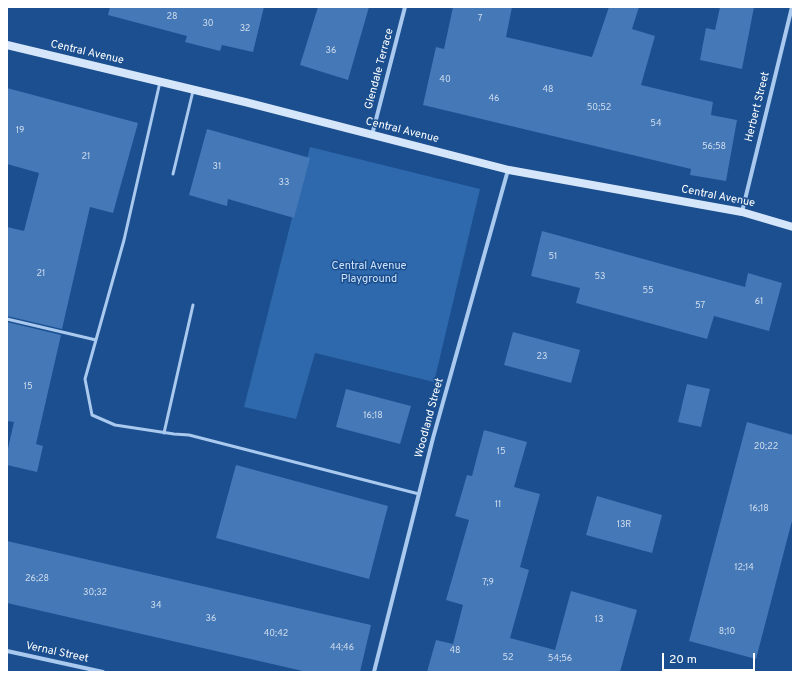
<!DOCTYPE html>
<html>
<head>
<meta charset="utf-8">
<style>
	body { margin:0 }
	#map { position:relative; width:800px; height:679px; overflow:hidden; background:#1b4f8f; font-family:Overpass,sans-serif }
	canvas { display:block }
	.frame { position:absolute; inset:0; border:8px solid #fff; pointer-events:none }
	.scale { position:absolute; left:662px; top:653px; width:93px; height:18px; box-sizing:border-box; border:2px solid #fff; border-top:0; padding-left:5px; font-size:12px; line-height:14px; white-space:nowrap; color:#fff; -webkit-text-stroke:3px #1b4f8f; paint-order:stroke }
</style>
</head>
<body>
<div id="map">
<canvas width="800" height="679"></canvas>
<div class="frame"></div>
<div class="scale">20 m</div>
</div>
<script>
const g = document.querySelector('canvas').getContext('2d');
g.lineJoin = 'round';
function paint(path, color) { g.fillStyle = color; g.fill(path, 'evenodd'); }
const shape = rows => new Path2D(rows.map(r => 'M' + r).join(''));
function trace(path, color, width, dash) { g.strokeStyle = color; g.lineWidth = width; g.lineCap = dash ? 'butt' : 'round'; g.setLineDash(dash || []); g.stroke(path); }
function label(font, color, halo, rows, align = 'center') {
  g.font = font + ' Overpass,sans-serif'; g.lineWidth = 3; g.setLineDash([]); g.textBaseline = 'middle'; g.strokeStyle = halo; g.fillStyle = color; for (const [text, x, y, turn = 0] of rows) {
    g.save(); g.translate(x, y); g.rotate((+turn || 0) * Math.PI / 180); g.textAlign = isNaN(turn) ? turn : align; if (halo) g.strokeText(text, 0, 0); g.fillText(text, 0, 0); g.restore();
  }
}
const green = shape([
	[310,147,480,189,434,382,315,353,296,419,244,407]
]);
const building = shape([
	[110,7,264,7,253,52,222,45,220,51,185,42,187,36,108,15],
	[318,7,369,7,348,80,300,65],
	[453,7,512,7,506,37,592,57,609,7,639,7,632,29,655,36,641,85,713,102,711,115,737,120,726,181,690,175,691,169,423,105,436,47,444,49],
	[720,7,754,7,742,69,700,60,706,28,715,30],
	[7,88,138,123,113,213,90,207,62,329,7,316,7,227,24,231,39,173,7,164],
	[207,129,310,158,294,218,228,199,227,206,189,195],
	[542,231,745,287,748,273,782,283,769,331,714,316,707,339,576,303,580,288,531,276],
	[7,322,61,335,36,444,43,446,37,472,7,465,7,453,14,422,7,421],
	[513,332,580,350,571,383,504,365],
	[687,384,710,389,701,427,678,422],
	[346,389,411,406,400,444,336,427],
	[747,422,793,435,793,517,756,659,689,641],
	[484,430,527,442,514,487,540,494,520,567,529,570,510,638,555,650,571,591,637,610,620,672,427,672,436,640,453,644,463,605,446,600,469,520,455,516,467,475,472,476],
	[236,465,388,506,369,579,216,538],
	[597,496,662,515,652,553,586,535],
	[7,541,371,625,360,672,307,672,7,603]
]);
const lane = shape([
	[160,82,124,240,85,379,92,415,115,425,174,434,189,435,419,494],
	[173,174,193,91],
	[7,319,96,340],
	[164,433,193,305]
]);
const street = shape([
	[372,135,405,7],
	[742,212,792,7],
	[7,651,103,672],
	[374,672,433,438,508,170]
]);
const secondary = shape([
	[7,45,245,102,509,170,742,212,793,227]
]);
const numberNames = [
	["28",172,17],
	["7",480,19],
	["30",208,24],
	["32",245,29],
	["36",331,51],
	["40",445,80],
	["48",548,90],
	["46",494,99],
	["50;52",599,108],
	["54",656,124],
	["19",20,131],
	["56;58",714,147],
	["21",86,157],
	["31",217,167],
	["33",284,183],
	["51",553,257],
	["21",41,274],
	["53",600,277],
	["55",648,291],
	["61",759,302],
	["57",700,306],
	["23",542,357],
	["15",28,387],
	["16;18",373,416],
	["20;22",766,447],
	["15",501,452],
	["11",498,505],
	["16;18",759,509],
	["13R",624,525],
	["12;14",744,568],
	["26;28",37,579],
	["7;9",488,583],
	["30;32",95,593],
	["34",156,606],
	["36",211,619],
	["13",599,620],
	["8;10",727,632],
	["40;42",276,634],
	["44;46",342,648],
	["48",455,651],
	["52",508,658],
	["54;56",560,659]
];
const streetNames = [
	["Central Avenue",87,53,13],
	["Glendale Terrace",380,69,-75],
	["Herbert Street",758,107,-76],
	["Central Avenue",402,131,14],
	["Central Avenue",718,197,11],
	["Woodland Street",430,418,-75],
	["Vernal Street",57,653,12]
];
const parkNames = [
	["Central Avenue",369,267],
	["Playground",369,280]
];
paint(green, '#2e69ad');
paint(building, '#4478b7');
trace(lane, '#a9c9ee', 3);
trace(street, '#a9c9ee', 4);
trace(secondary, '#d6e6fa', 8);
label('9px', '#d0dded', null, numberNames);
label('11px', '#fff', '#1b4f8f', streetNames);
label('11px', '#cfe3fa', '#1b4f8f', parkNames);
</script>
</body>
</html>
